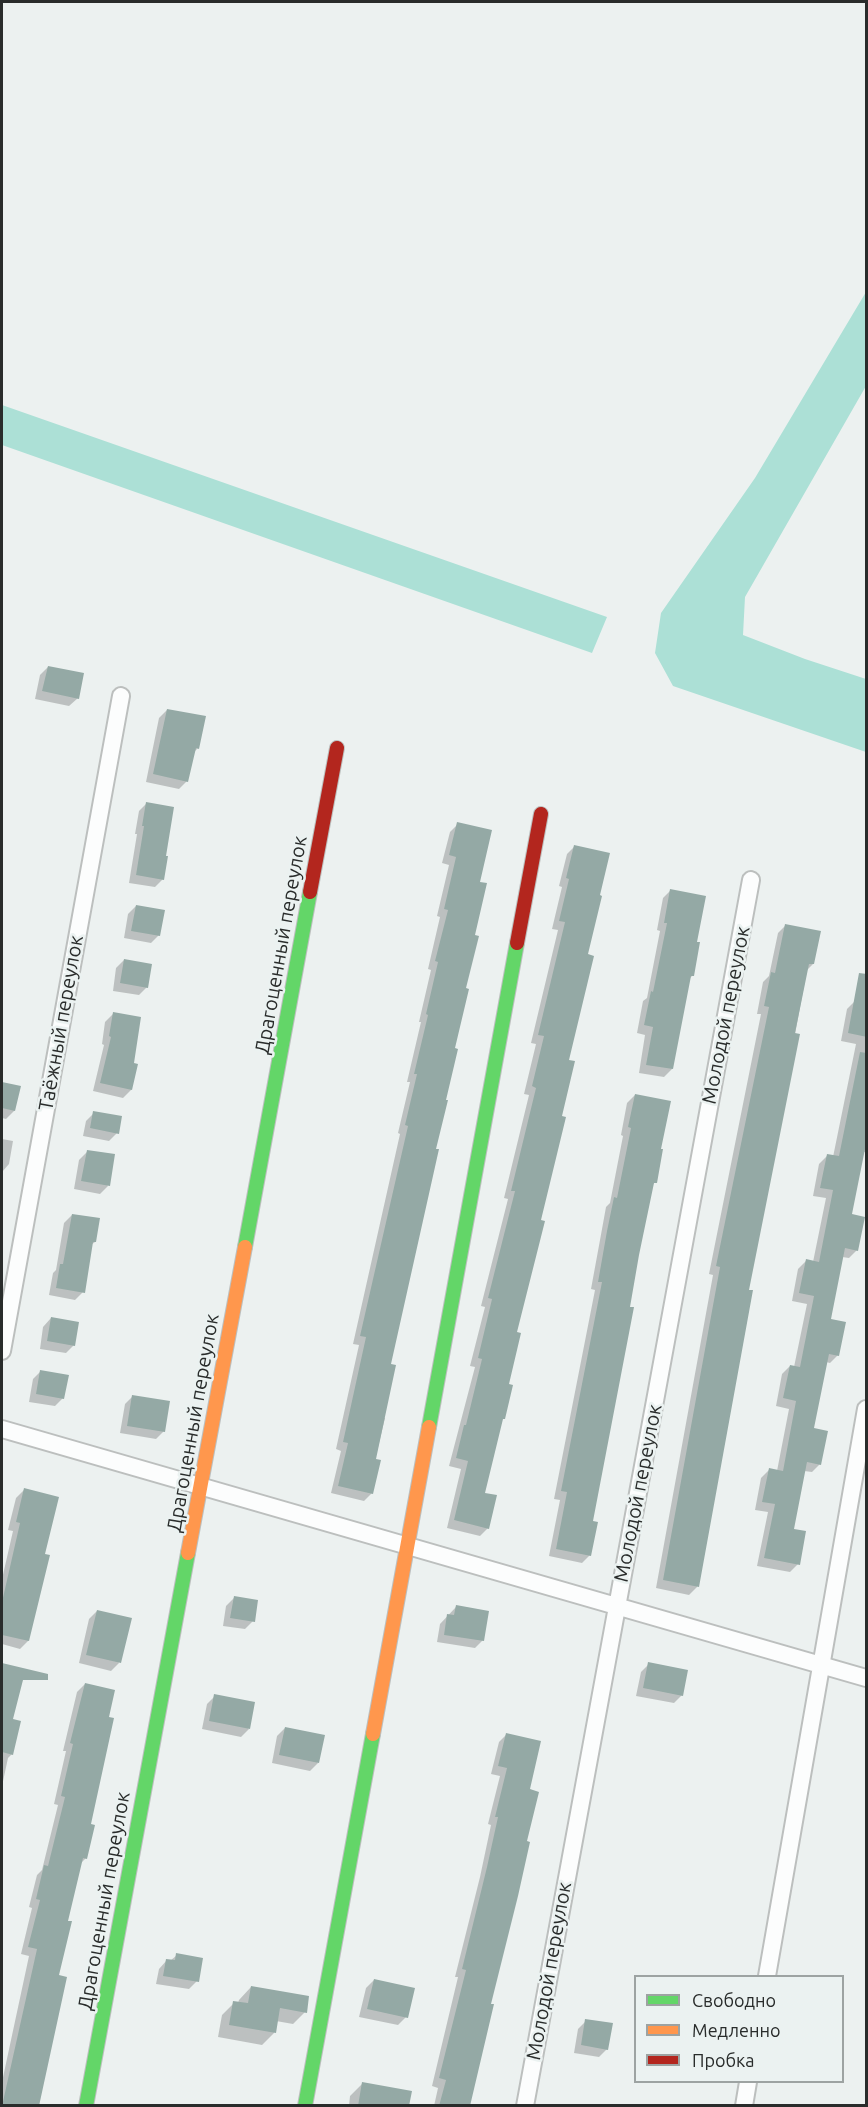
<!DOCTYPE html>
<html>
<head>
<meta charset="utf-8">
<style>
	body { margin:0 }
	#map { position:relative; width:868px; height:2107px; overflow:hidden; background:#ecf1f0; font-family:Ubuntu,sans-serif }
	canvas { display:block }
	.frame { position:absolute; inset:0; border:3px solid #292c2b; pointer-events:none }
	.legend { position:absolute; left:634px; top:1975px; width:210px; height:108px; box-sizing:border-box; background:#ebf2f1; border:2px solid #9da3a2; margin:0; padding:8px 10px; list-style:none; font-size:18px; color:#292c2b }
	.legend li { display:flex; align-items:center; gap:12px; height:30px }
	.legend b { width:30px; border:2px solid #9da3a2 }
</style>
</head>
<body>
<div id="map">
<canvas width="868" height="2107"></canvas>
<div class="frame"></div>
<ul class="legend">
<li><b style="height:8px;background:#63d668"></b>Свободно</li>
<li><b style="height:8px;background:#ff974d"></b>Медленно</li>
<li><b style="height:8px;background:#b3261e"></b>Пробка</li>
</ul>
</div>
<script>
const g = document.querySelector('canvas').getContext('2d');
g.lineJoin = 'round';
function paint(path, color) { g.fillStyle = color; g.fill(path, 'evenodd'); }
const shape = rows => new Path2D(rows.map(r => 'M' + r).join(''));
function trace(path, color, width, dash) { g.strokeStyle = color; g.lineWidth = width; g.lineCap = dash ? 'butt' : 'round'; g.setLineDash(dash || []); g.stroke(path); }
function label(font, color, halo, rows, align = 'center') {
  g.font = font + ' Ubuntu,sans-serif'; g.lineWidth = 5; g.setLineDash([]); g.textBaseline = 'middle'; g.strokeStyle = halo; g.fillStyle = color; for (const [text, x, y, turn = 0] of rows) {
    g.save(); g.translate(x, y); g.rotate((+turn || 0) * Math.PI / 180); g.textAlign = isNaN(turn) ? turn : align; if (halo) g.strokeText(text, 0, 0); g.fillText(text, 0, 0); g.restore();
  }
}
const forest = shape([
	[866,292,866,386,745,597,743,635,805,659,866,679,866,752,673,686,655,653,661,613,755,478],
	[2,405,607,617,592,653,2,445]
]);
const shadow = shape([
	[48,667,78,698,69,706,35,699,40,675],
	[167,710,198,748,193,753,187,781,179,789,146,782,159,718],
	[147,803,164,857,163,879,155,887,129,883,137,834,135,834,139,811],
	[458,824,478,883,473,936,435,1150,389,1365,382,1417,385,1418,375,1460,372,1493,364,1501,331,1493,341,1451,336,1449,359,1345,353,1344,400,1134,398,1133,410,1082,407,1082,421,1022,419,1022,431,970,428,969,440,917,437,916,449,865,442,863,450,832],
	[575,846,586,955,540,1222,516,1333,500,1421,483,1494,488,1528,480,1536,447,1528,461,1469,449,1466,475,1367,470,1366,485,1307,481,1306,508,1199,504,1198,529,1095,524,1094,536,1044,531,1043,558,930,552,929,562,887,559,886,567,854],
	[671,890,695,943,692,976,689,979,672,1069,664,1077,639,1073,645,1035,637,1033,643,1001,647,998,660,931,657,930,663,898],
	[136,906,159,935,151,943,124,938,128,914],
	[786,925,813,964,807,970,747,1291,697,1587,689,1595,656,1588,713,1275,709,1274,761,1014,757,1014,763,982,769,976,778,933],
	[124,960,147,987,139,995,113,991,116,968],
	[855,1001,866,1003,866,1152,863,1152,850,1216,857,1250,849,1258,842,1257,829,1320,838,1355,830,1363,826,1362,813,1430,820,1464,812,1472,804,1471,792,1530,798,1564,790,1572,757,1566,768,1512,755,1510,761,1478,769,1470,777,1471,789,1409,776,1406,782,1374,790,1366,794,1367,807,1304,792,1301,798,1269,806,1261,813,1262,826,1198,813,1196,819,1164,827,1156,833,1157,856,1044,841,1041,847,1009],
	[113,1014,132,1064,131,1090,123,1098,93,1091,104,1045,102,1044,105,1022],
	[2,1084,19,1087,14,1111,6,1119,2,1118],
	[635,1095,655,1182,651,1186,638,1254,591,1522,590,1555,582,1563,549,1556,560,1500,554,1499,595,1290,591,1289,600,1240,606,1207,610,1203,623,1136,621,1135,627,1103],
	[94,1113,117,1133,109,1141,83,1136,86,1121],
	[2,1139,13,1141,9,1164,2,1172],
	[87,1152,108,1186,100,1194,74,1189,79,1160],
	[72,1215,95,1242,91,1245,83,1292,75,1300,49,1295,53,1273,56,1270,64,1223],
	[51,1318,74,1345,66,1353,40,1349,43,1327],
	[41,1371,63,1398,55,1406,29,1402,33,1379],
	[133,1396,164,1431,156,1439,120,1433,125,1404],
	[24,1490,43,1555,48,1556,28,1641,20,1649,2,1644,2,1579,13,1531,8,1530,16,1498],
	[234,1598,253,1621,245,1629,223,1626,226,1606],
	[456,1607,483,1640,475,1648,437,1642,440,1624],
	[97,1611,119,1663,111,1671,79,1663,89,1619],
	[649,1664,682,1695,674,1703,636,1696,641,1672],
	[2,1665,24,1670,11,1720,12,1754,8,1758,2,1786],
	[85,1684,90,1826,86,1858,80,1864,67,1922,37,2106,2,2106,2,2082,29,1956,21,1954,32,1908,29,1907,37,1875,42,1870,58,1805,54,1804,66,1751,63,1751,77,1692],
	[215,1696,249,1729,241,1737,202,1729,207,1704],
	[285,1728,318,1763,310,1771,272,1763,277,1736],
	[507,1734,528,1791,489,2005,469,2104,475,2106,434,2106,438,2088,432,2086,458,1977,455,1977,480,1877,491,1825,488,1824,500,1776,491,1774,499,1742],
	[177,1955,197,1981,189,1989,156,1984,159,1969,167,1960,170,1961],
	[374,1980,406,2017,398,2025,359,2017,366,1988],
	[251,1987,305,2012,293,2024,276,2021,274,2033,262,2045,218,2037,222,2015,234,2003,238,2003,239,2000],
	[586,2021,607,2049,599,2057,574,2053,578,2029],
	[363,2083,408,2106,349,2106,350,2096]
]);
const building = shape([
	[48,666,84,673,79,699,42,691],
	[167,709,206,716,199,749,196,748,188,782,153,774],
	[146,802,174,807,166,856,168,856,164,880,136,875,144,826,142,826],
	[457,822,492,830,480,882,487,883,475,935,479,936,466,988,469,989,455,1048,458,1049,446,1100,448,1100,436,1149,439,1149,391,1364,396,1365,376,1459,381,1460,373,1494,338,1486,348,1443,343,1442,366,1337,360,1336,408,1126,405,1125,417,1074,414,1074,428,1015,426,1014,438,962,435,961,448,910,444,909,456,857,449,855],
	[574,845,610,853,600,895,602,896,588,954,594,956,569,1060,575,1061,562,1116,566,1117,541,1220,545,1221,517,1332,521,1333,509,1384,513,1385,505,1419,503,1419,485,1493,497,1495,489,1529,454,1520,468,1461,456,1458,464,1425,466,1425,482,1359,478,1358,492,1299,488,1298,515,1191,511,1191,536,1088,532,1086,544,1036,538,1035,565,922,559,921,569,879,566,878],
	[670,889,706,896,697,942,700,942,694,976,691,976,673,1069,646,1065,653,1027,644,1025,651,991,653,992,667,923,664,923],
	[136,905,165,910,160,936,131,931],
	[785,924,821,931,814,964,809,964,795,1033,800,1034,749,1290,753,1290,699,1587,663,1580,720,1267,716,1266,769,1007,764,1006,771,972,775,973],
	[124,959,152,964,148,988,120,983],
	[859,973,867,974,867,1037,848,1033],
	[113,1012,141,1017,134,1063,138,1064,132,1090,100,1083,111,1037,109,1036],
	[860,1052,867,1053,867,1139,852,1214,865,1217,858,1251,845,1248,831,1319,846,1322,839,1356,829,1354,814,1428,828,1431,821,1465,807,1462,794,1529,806,1531,800,1565,764,1558,775,1504,762,1502,769,1468,783,1471,796,1401,783,1398,790,1365,800,1367,814,1296,799,1293,806,1259,819,1262,833,1190,820,1188,827,1154,839,1156],
	[2,1082,21,1086,15,1111,2,1108],
	[635,1094,671,1101,661,1149,663,1149,657,1183,654,1183,639,1255,630,1307,634,1307,593,1521,598,1522,591,1556,556,1549,567,1492,561,1491,602,1282,598,1282,607,1231,614,1197,617,1198,631,1128,628,1127],
	[93,1111,122,1116,119,1134,90,1128],
	[87,1150,115,1154,110,1186,81,1181],
	[72,1214,100,1218,96,1242,93,1242,85,1293,56,1288,60,1264,63,1264],
	[51,1317,79,1322,75,1346,47,1341],
	[40,1370,69,1375,64,1399,36,1394],
	[132,1395,170,1401,165,1432,127,1426],
	[24,1488,59,1497,45,1554,50,1555,29,1641,2,1635,2,1602,20,1523,16,1522],
	[234,1596,258,1600,255,1622,230,1618],
	[456,1605,489,1611,484,1641,444,1635,447,1614,454,1615],
	[97,1610,132,1618,121,1663,86,1655],
	[648,1662,688,1670,683,1696,643,1688],
	[2,1663,48,1674,48,1680,23,1680,13,1719,21,1721,13,1755,2,1752],
	[85,1683,115,1690,109,1717,114,1718,91,1824,95,1825,87,1859,83,1858,68,1921,72,1921,59,1975,67,1977,39,2106,2,2106,37,1949,28,1947,40,1900,36,1899,44,1865,48,1866,65,1797,61,1796,73,1744,70,1743],
	[214,1694,255,1702,250,1729,209,1721],
	[285,1727,325,1735,319,1763,279,1755],
	[506,1733,541,1741,530,1789,539,1792,527,1841,530,1842,518,1896,491,2004,494,2004,470,2106,439,2106,446,2080,439,2078,466,1970,462,1969,487,1867,498,1817,495,1817,507,1768,498,1766],
	[176,1953,203,1958,199,1982,163,1976,166,1959,175,1960],
	[374,1979,415,1988,408,2018,367,2009],
	[251,1986,309,1996,307,2013,280,2008,276,2033,229,2025,233,2001,248,2003],
	[585,2019,613,2023,608,2050,581,2045],
	[362,2082,412,2091,409,2106,358,2106]
]);
const street = shape([
	[2,1351,121,696],
	[2,1429,866,1678],
	[767,1976,866,1409],
	[525,2106,751,880],
	[744,2106,748,2082]
]);
const fast = shape([
	[245,1247,310,892],
	[429,1427,517,943],
	[86,2106,188,1553],
	[305,2106,373,1734]
]);
const slow = shape([
	[188,1553,245,1247],
	[373,1734,429,1427]
]);
const jam = shape([
	[310,892,337,748],
	[517,943,541,814]
]);
const streetNames = [
	["Драгоценный переулок",281,945,-80],
	["Молодой переулок",726,1015,-79],
	["Таёжный переулок",61,1023,-80],
	["Драгоценный переулок",193,1423,-80],
	["Молодой переулок",638,1493,-79],
	["Драгоценный переулок",104,1901,-80],
	["Молодой переулок",549,1971,-80]
];
paint(forest, '#ace0d6');
paint(shadow, '#0003');
paint(building, '#94a9a5');
trace(street, '#bcbfbe', 20);
trace(fast, '#bcbfbe', 16);
trace(slow, '#bcbfbe', 16);
trace(jam, '#bcbfbe', 16);
trace(street, '#fcfdfd', 16);
trace(fast, '#63d668', 14);
trace(slow, '#ff974d', 14);
trace(jam, '#b3261e', 14);
label('20px', '#292c2b', '#ebf2f1', streetNames);
</script>
</body>
</html>
